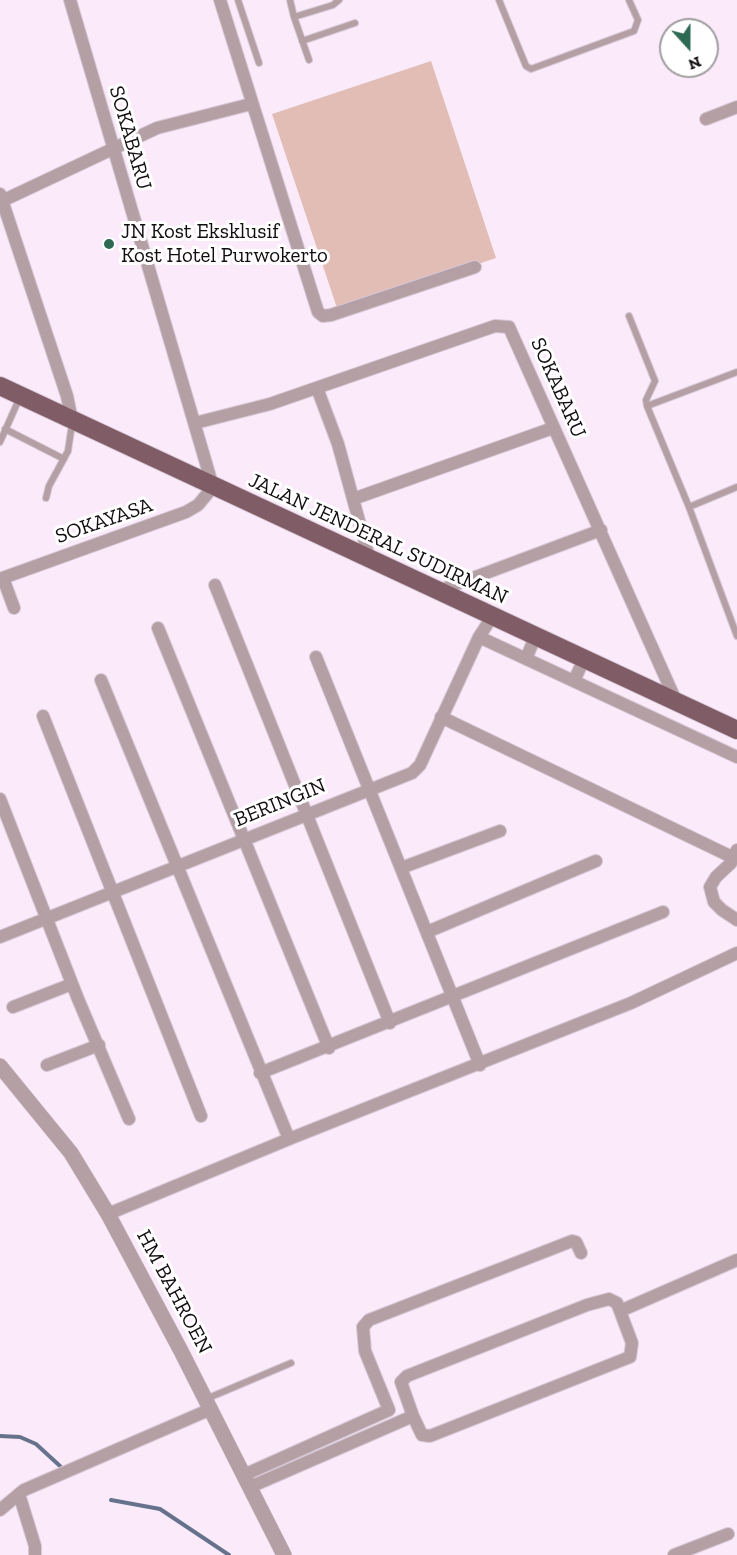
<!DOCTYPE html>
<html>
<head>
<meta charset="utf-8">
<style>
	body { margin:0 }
	#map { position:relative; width:737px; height:1555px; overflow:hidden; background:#fbebfa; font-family:"Zilla Slab",serif }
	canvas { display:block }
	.north { position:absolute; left:659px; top:18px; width:60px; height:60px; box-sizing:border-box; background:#fff; border:2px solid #a09ea0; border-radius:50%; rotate:159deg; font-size:16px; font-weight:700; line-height:24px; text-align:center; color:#120d11 }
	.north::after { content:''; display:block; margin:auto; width:21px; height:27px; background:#2e6953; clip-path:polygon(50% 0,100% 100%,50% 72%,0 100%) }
</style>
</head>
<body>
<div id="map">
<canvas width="737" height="1555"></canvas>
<div class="north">N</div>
</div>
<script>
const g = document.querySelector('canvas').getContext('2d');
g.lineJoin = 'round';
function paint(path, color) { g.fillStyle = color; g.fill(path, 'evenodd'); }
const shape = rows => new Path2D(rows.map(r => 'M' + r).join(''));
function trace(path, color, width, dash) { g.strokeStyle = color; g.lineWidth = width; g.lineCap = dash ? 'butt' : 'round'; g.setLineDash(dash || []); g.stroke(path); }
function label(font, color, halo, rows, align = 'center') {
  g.font = font + ' "Zilla Slab",serif'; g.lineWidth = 6; g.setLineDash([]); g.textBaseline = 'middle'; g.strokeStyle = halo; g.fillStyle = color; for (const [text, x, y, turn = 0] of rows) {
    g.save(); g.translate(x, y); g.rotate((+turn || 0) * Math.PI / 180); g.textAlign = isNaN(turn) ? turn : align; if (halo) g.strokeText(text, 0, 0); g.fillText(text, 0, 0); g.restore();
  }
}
const green = shape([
	[431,61,496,258,338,311,272,114]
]);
const stream = shape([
	[0,1436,20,1437,36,1444,60,1466],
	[111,1500,160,1509,229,1555]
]);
const service = shape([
	[238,0,259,63],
	[290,0,294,17],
	[499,0,526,66,531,69,634,31,638,20,629,0],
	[302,41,355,23],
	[309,60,294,17,333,5,339,0],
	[629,316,655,381,646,400,647,406,689,507,737,636],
	[647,406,737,372],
	[5,429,64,459],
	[0,442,20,397],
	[46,498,49,486,68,451,72,424],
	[689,507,737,487],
	[206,1399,291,1363]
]);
const minor = shape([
	[220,0,318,312,323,316,331,315,475,267],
	[706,119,737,107],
	[0,194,67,396,72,420],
	[2,201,157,128,251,104],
	[317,388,338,444,370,561],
	[195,423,270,404,495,326,509,327,676,701],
	[353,499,553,428],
	[3,578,14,608],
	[0,579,186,512,198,505,213,487,70,0],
	[215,585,390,1023],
	[438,591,601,530],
	[158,628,329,1048],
	[479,637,737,757],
	[316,657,480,1065],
	[526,659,535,637],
	[101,680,289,1139,631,1003,737,953],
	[574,681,584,659],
	[43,716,201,1116],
	[441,717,734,858],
	[0,799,78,999,129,1119],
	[737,850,731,863,716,877,710,887,714,902,722,910,737,920],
	[401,868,500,831],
	[427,932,596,861],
	[0,937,412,773,420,765,479,637,492,617],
	[13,1007,72,984],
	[47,1065,99,1045],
	[260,1073,663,912],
	[108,1214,289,1139],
	[620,1311,737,1260],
	[244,1475,389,1410,365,1351,363,1327,369,1320,572,1241,576,1242,581,1253],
	[250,1487,413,1416,401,1382,407,1376,587,1305,609,1299,617,1303,632,1343,630,1357,430,1436,422,1435,413,1416],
	[0,1510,19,1494],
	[35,1555,35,1546,19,1494,24,1490,211,1409],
	[674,1555,728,1534]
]);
const tertiary = shape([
	[0,1066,71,1153,108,1214,181,1351,284,1555]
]);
const primary = shape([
	[0,386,737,730]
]);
const markers = [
	[109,244,6,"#2e6953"]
];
const streetNames = [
	["SOKABARU",130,138,74],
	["SOKABARU",558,388,66],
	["SOKAYASA",104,521,-19],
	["JALAN JENDERAL SUDIRMAN",378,539,25],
	["BERINGIN",280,803,-22],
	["HM BAHROEN",174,1292,62]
];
const poiNames = [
	["JN Kost Eksklusif",121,232],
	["Kost Hotel Purwokerto",121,256]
];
paint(green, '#e2bdb5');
trace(stream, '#66728c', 4);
trace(service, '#d6c7d5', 8);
trace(minor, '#d6c7d5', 14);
trace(tertiary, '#d6c7d5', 16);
trace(primary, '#d6c7d5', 20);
trace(service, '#b49fa4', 6);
trace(minor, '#b49fa4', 12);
trace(tertiary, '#b49fa4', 15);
trace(primary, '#7f5c66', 18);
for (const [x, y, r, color] of markers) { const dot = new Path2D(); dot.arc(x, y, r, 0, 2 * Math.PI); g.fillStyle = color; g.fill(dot); trace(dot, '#fff', 2); }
label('21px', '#120d11', '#fff', streetNames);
label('21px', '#120d11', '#fff', poiNames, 'left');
</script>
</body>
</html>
